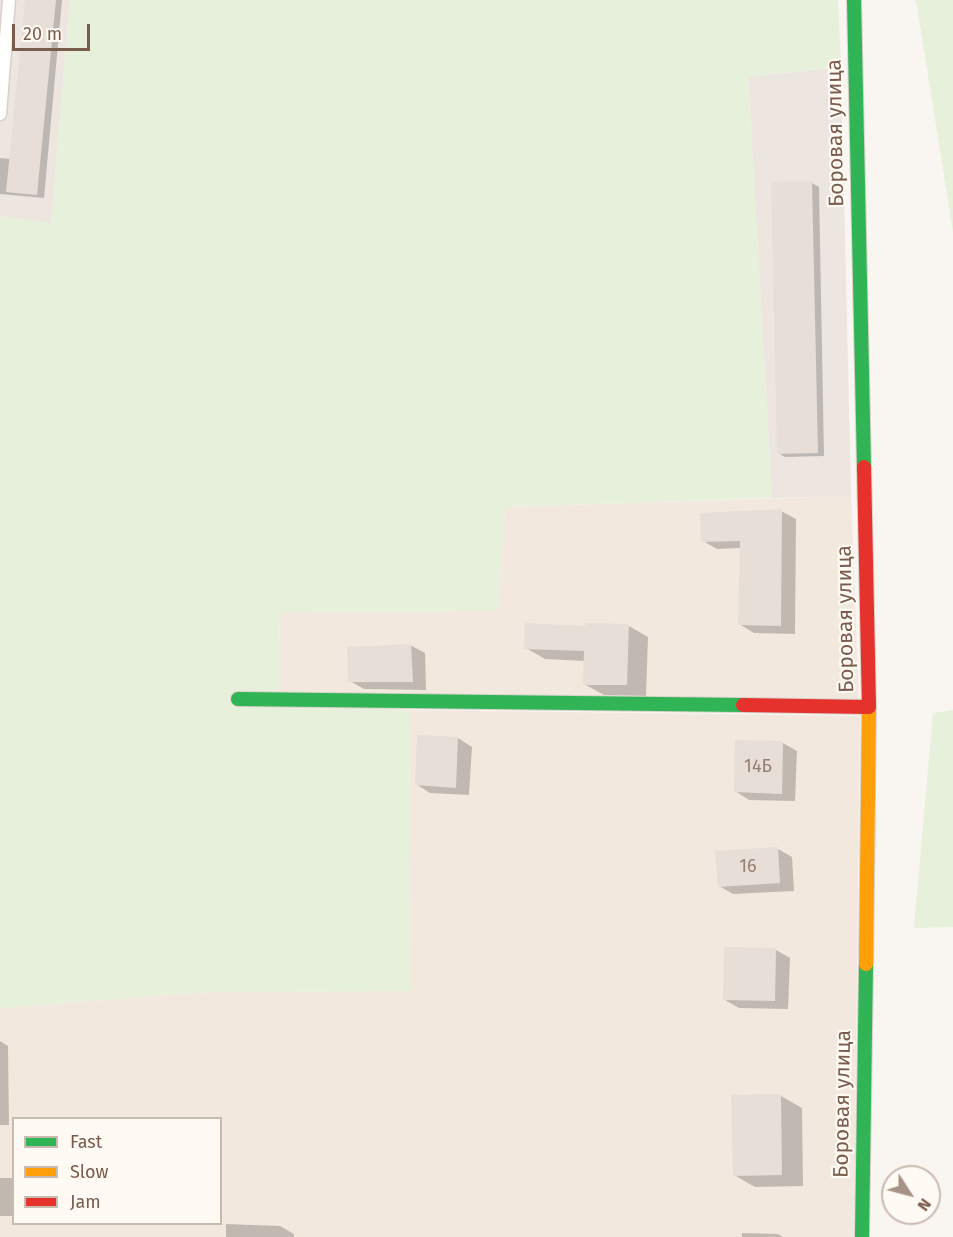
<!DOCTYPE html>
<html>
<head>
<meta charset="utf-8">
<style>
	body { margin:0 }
	#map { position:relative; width:953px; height:1237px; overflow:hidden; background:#f9f5f0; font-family:"Fira Sans",sans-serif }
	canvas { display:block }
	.legend { position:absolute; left:12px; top:1117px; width:210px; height:108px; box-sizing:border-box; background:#fffaf3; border:2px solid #cabbb1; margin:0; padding:8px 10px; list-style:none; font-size:18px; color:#7a5c4d }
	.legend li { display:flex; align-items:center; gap:12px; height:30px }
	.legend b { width:30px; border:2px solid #cabbb1 }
	.north { position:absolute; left:881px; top:1165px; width:60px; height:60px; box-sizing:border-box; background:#fffaf3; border:2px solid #cabbb1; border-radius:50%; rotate:126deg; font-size:16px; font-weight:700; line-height:24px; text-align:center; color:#7a5c4d }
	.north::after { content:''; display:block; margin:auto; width:21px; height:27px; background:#a69286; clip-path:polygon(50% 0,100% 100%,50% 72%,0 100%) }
	.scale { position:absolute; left:12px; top:24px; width:78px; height:27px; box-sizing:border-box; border:3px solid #7a5c4d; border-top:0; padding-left:8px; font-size:18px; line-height:21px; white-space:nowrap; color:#7a5c4d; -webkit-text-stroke:4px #fffaf3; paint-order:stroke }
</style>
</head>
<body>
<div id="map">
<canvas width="953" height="1237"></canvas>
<ul class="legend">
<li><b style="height:8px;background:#30b455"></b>Fast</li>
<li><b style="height:8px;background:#ff9f0a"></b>Slow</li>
<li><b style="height:8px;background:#e5322d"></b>Jam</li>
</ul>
<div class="north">N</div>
<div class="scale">20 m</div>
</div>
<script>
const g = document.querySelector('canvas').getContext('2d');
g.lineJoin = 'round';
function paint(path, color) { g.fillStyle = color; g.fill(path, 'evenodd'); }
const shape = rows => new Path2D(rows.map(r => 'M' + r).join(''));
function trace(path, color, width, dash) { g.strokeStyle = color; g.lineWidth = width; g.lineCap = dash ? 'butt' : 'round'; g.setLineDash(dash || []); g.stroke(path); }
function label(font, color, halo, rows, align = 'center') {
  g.font = font + ' "Fira Sans",sans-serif'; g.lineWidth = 4.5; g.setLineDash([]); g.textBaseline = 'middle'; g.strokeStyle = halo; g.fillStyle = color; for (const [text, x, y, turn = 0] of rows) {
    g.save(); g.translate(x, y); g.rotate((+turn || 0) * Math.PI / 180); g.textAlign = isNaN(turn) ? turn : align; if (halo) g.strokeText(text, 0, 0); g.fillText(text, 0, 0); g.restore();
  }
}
const residential = shape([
	[851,496,859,703,278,696,280,612,498,611,505,507],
	[409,710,860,716,854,1237,0,1237,0,1008,210,992,411,991],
	[14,1118,220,1118,220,1224,14,1224]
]);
const industrial = shape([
	[0,0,70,0,51,224,0,216],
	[841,67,851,496,772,498,748,77]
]);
const green = shape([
	[70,0,838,0,841,67,748,77,772,498,505,507,498,611,280,612,278,696,409,710,411,991,210,992,0,1008,0,216,51,223],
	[916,0,953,0,953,232],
	[953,710,953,927,914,928,933,713]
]);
const shadow = shape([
	[26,0,62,0,44,198,0,194,0,158,11,159],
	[812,183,819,187,824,456,785,457,778,453],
	[781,511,796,519,795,634,754,633,739,624,741,548,717,549,703,541],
	[629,626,648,637,646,696,604,695,584,684,585,661,545,659,526,648,586,627],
	[410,645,425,653,426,690,364,689,350,681],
	[419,736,458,738,472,747,469,795,430,793,416,784],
	[783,743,797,751,795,801,749,800,735,791],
	[778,849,792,857,794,891,733,894,719,886],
	[776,950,790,958,788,1009,739,1008,725,1000],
	[0,1041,8,1046,9,1125,0,1125],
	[781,1096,802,1108,803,1186,755,1187,734,1175],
	[0,1178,14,1178,14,1216,0,1216],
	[226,1224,280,1226,294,1234,294,1237,226,1237],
	[742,1233,778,1234,783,1237,742,1237]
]);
const building = shape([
	[25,0,56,0,37,195,6,192],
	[812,181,818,453,777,454,771,182],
	[782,509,781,626,738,625,740,541,701,542,700,513],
	[525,623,585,626,585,623,629,624,627,685,583,685,584,651,524,649],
	[411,644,413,682,348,682,347,647],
	[417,735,458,737,456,788,415,785],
	[735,740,783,741,782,794,734,792],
	[778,847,780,883,718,887,715,851],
	[724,947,776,948,775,1001,723,1000],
	[781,1094,782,1175,733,1176,731,1095]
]);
const lane = shape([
	[0,114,9,0]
]);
const fast = shape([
	[854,0,864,467],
	[238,699,743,705],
	[862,1237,866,964]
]);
const slow = shape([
	[866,964,869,707]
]);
const jam = shape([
	[864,467,869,707],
	[743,705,869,707]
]);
const numberNames = [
	["14Б",758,767],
	["16",748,867]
];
const streetNames = [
	["Боровая улица",836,133,-91],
	["Боровая улица",846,619,-91],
	["Боровая улица",843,1104,-89]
];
paint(residential, '#f2e8de');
paint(industrial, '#ede5e0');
paint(green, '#e7f0db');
paint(shadow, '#0003');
paint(building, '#e6ded7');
trace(lane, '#d7d1cb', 15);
trace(fast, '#d9d2cb', 16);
trace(slow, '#d9d2cb', 16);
trace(jam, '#d9d2cb', 16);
trace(lane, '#fefefd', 12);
trace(fast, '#30b455', 14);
trace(slow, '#ff9f0a', 14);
trace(jam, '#e5322d', 14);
label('18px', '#977e72', null, numberNames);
label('21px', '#7a5c4d', '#fffaf3', streetNames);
</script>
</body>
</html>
